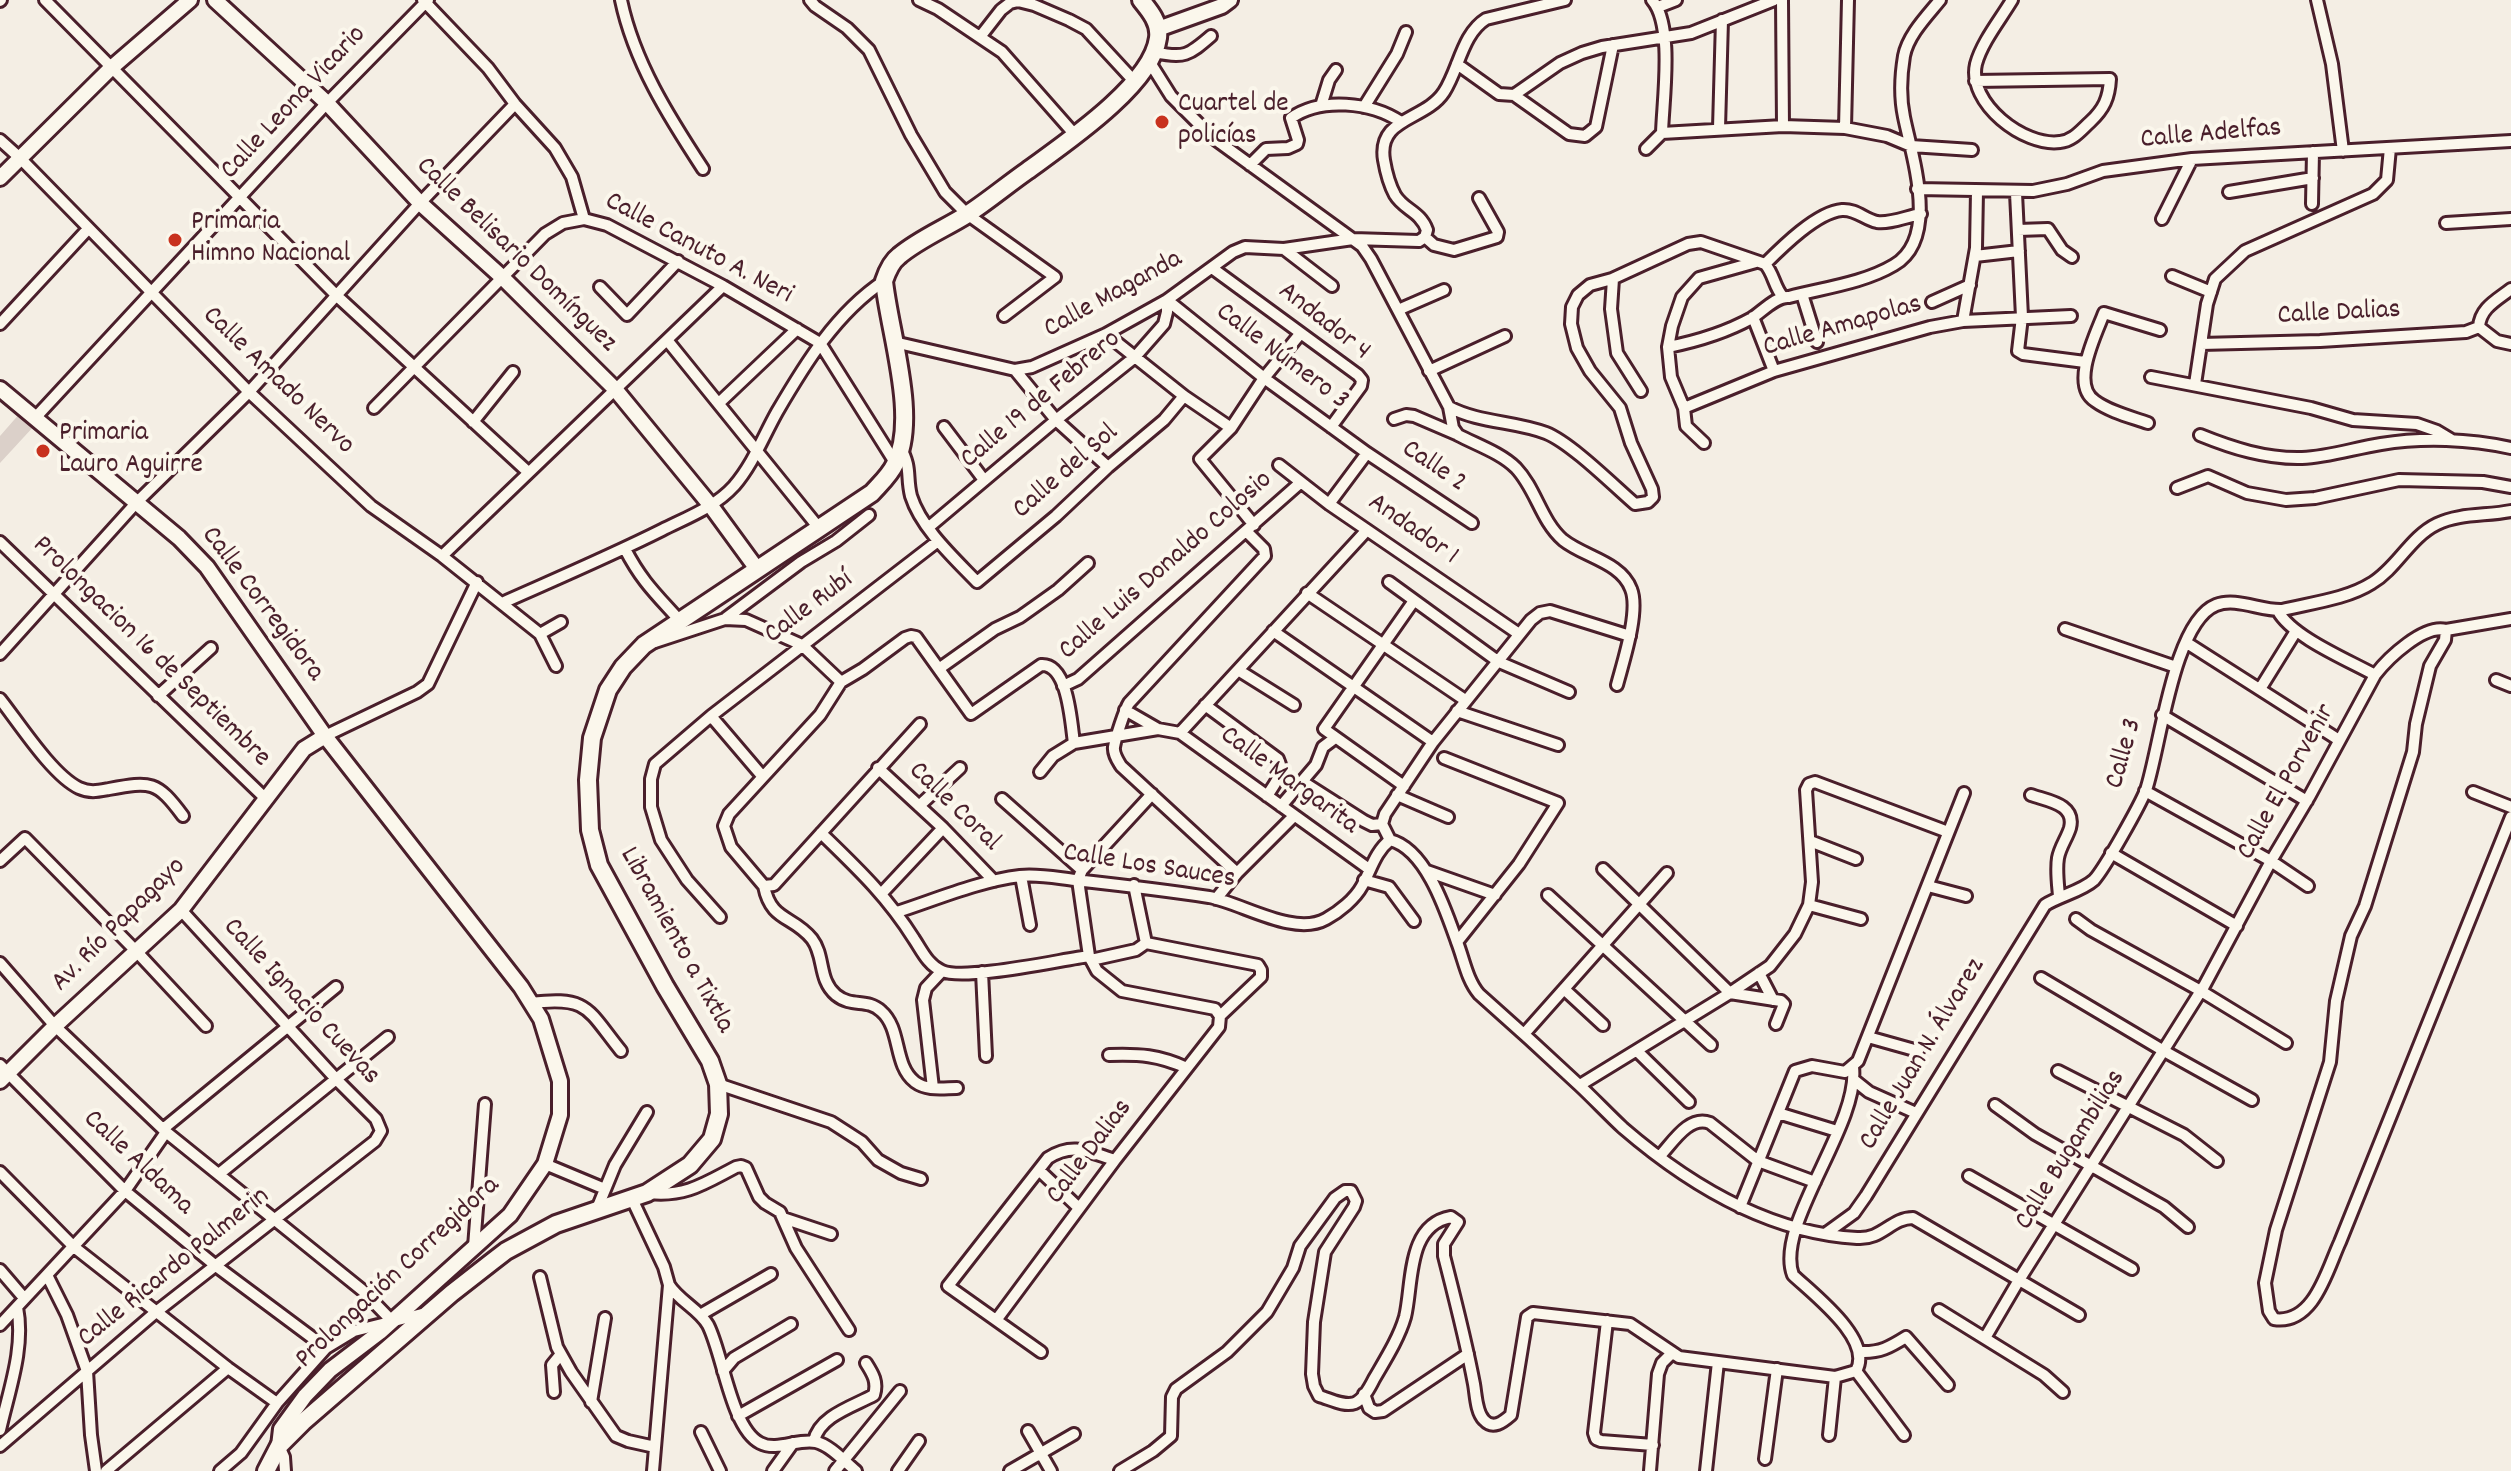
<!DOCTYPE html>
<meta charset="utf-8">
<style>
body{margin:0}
canvas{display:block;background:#f4eee4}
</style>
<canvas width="2511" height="1471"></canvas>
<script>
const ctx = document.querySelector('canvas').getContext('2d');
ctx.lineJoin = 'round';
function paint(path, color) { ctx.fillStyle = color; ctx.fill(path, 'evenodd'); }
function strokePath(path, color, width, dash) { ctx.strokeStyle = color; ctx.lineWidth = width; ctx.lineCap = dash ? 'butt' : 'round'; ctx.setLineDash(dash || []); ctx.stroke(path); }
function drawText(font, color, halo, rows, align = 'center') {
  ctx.font = font + ' Dekko,sans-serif'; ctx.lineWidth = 8; ctx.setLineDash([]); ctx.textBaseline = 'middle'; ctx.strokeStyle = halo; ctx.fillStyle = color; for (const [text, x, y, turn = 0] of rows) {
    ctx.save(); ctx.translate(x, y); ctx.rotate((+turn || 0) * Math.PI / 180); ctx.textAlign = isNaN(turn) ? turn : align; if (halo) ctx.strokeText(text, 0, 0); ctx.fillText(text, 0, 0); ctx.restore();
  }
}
paint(new Path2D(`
 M21 412 35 425 0 463V436Z`), '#dbd0c9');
const street = new Path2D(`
 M45 0 337 296 528 472
 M423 0 488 68 515 104 555 148 572 177 584 219
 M621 0C634 62 669 117 703 169
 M810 0 815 6 847 28 869 50 911 135 945 192 967 214 1055 277 1004 316
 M919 0 938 9 1002 52 1076 136
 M1652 0C1674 25 1663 99 1662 133
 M1782 0 1783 126
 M2317 0 2332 64 2343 151
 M0 1 1 0
 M1658 7 1676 0
 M980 37 1001 10 1010 3 1018 1 1034 5 1069 20 1086 29 1134 81
 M1155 52C1184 59 1189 55 1211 36
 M1149 61 1171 96 1212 137 1362 246 1371 259 1449 407C1479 423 1515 421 1546 433 1571 443 1613 485 1635 504L1648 502 1653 497 1652 489 1631 443 1620 408 1590 371 1577 348 1571 324 1572 307 1578 295 1590 285 1612 279 1688 244 1701 242 1765 264C1774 274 1774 287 1783 297
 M1457 64 1499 94 1514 95
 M1975 81 2110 79C2109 98 2104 109 2090 122 2081 130 2073 141 2060 142 2024 147 1967 103 1976 64 1982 42 2000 20 2012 0
 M1514 95 1560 63 1582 53 1602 47 1691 33 1774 0
 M1514 95 1569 134 1585 136 1596 127 1613 45
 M1321 106 1329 80 1336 70
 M1364 107 1397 54 1406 32
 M1719 128 1722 20
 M1845 128 1848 0
 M1662 133 1783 126 1845 128 1887 136 1911 146 1972 150
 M0 140 20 158 249 392 371 506 442 556 540 634 556 666
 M1646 149 1662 133
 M1250 165 1266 149 1288 148 1297 144 1298 140 1291 118C1321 97 1371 102 1401 122
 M1917 189 2033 191 2067 184 2103 171 2192 159 2511 141
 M2229 192 2313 178
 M2016 193 2022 317 2018 351 2023 354 2085 362
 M2312 204 2313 152
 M2162 219 2192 159
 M2446 223 2511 219
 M2018 230 2048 229 2062 250 2072 257
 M1425 237 1434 245 1454 250 1497 237 1498 232 1479 198
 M1284 249 1332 286
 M1975 256 2019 251
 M1765 264C1782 247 1817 212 1842 210 1856 209 1864 219 1877 222 1890 224 1908 216 1921 214
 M1212 268 1358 375 1362 380 1361 386 1331 427
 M2172 276 2211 292
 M1613 279 1611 309 1617 353 1641 391
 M600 287 627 315 678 261
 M1802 294 1817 342
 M1167 300 1264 378 1367 453 1472 523
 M1932 302 1970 285
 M1398 310 1444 290
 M1753 317 1774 371
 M1963 321 1976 248 1977 191
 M0 324 88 229
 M2479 327C2480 308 2497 300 2511 289
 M2479 327 2497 341 2511 344
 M1106 334 1184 396 1231 428
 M667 340 819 528
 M894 342 1015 370 1032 367 1106 334 1167 300 1233 252 1245 247 1284 249 1353 239 1419 241 1425 237 1427 230C1420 211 1404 210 1395 195 1389 184 1386 172 1384 160 1377 117 1425 121 1444 92 1459 69 1462 34 1486 19L1565 0
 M2201 344 2320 341 2466 332 2479 327
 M1668 347C1698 341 1725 333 1752 318 1763 311 1776 296 1789 297 1823 288 1864 283 1894 265 1940 238 1912 157 1904 117 1900 98 1901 74 1904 56 1908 35 1927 16 1940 0
 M1015 370 1056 420 1108 467
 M1429 371 1505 336
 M2151 377 2311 408 2353 420 2417 424 2437 431 2452 440
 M2195 384 2207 304 2215 279 2245 251 2373 194 2387 180 2390 148
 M719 403 797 329
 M1449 407 1453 428 1458 435C1477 445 1501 453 1516 468 1536 489 1541 521 1563 540 1584 557 1621 562 1631 589 1640 611 1623 662 1617 685
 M374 408 545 234 563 223 584 219 607 225 723 286 820 343 896 464
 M1684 408 1774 371 1930 327 1963 321 2071 316
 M35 418 327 103 428 0
 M1394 419 1406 415 1414 416 1456 434
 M473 422 513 372
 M2148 423C2131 417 2110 412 2095 401 2070 385 2096 334 2104 313L2160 330
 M944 427 984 480
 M2200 435C2232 448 2266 459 2302 458 2329 457 2355 448 2381 444 2423 437 2470 439 2511 448
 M1704 443 1686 426 1684 408 1671 377 1668 347 1672 326 1682 297 1699 278 1756 262
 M900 447C912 468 906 476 911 496 921 528 954 558 977 582L1056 516 1108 467 1164 420 1184 396
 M1279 465 1329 504 1519 634
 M2177 488 2208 476 2247 493 2286 500 2315 498 2399 480 2483 482 2511 487
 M1329 504 1367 453
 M1254 525 1200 459 1231 428 1264 378 1300 334
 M929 527 1056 420 1135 357 1164 324 1167 312V300
 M0 542 266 799
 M625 549C642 582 657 595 681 622
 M442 556 723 286
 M1389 582 1499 662 1569 692
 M1307 593 1465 700
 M502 603C556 579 610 556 662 530 688 517 715 507 734 486 753 464 763 437 777 412 805 364 836 313 884 281
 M2278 611C2292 637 2348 660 2375 675
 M726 618 801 562 836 541 869 515
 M2065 629 2176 667
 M2446 630 2445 640 2430 666 2416 724 2413 752 2365 906 2351 936 2336 1001 2330 1062 2276 1230 2265 1283 2269 1311 2274 1319C2314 1325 2327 1270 2340 1242L2511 817
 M1273 631 1433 742
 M540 634 561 622
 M655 642 725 619 746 620 802 645 841 682
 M2187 643 2339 740
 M0 654 137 502 249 392 420 203 515 104
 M940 668 995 629 1020 617 1058 590 1088 563
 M1238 670 1294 705
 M2496 680 2511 686
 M1063 686 1078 679 1300 483
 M2260 689 2296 631
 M158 696 211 648
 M0 699C19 723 52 775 79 788 90 793 98 791 109 789 151 781 157 781 183 816
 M1205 705 1278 759C1285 773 1275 783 1267 796
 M1125 710 1158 729
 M1457 711 1558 745
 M2162 715 2307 801
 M711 716 763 777
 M1180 733 1367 530
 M325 736 417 692 428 684 477 582
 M1444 758 1558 803 1519 864 1457 942
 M878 768 943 828 994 881
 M1040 772 1053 756 1074 743 1158 729 1180 733 1369 869
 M1303 782 1364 821 1372 825 1382 824
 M1404 786 1324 729 1413 602
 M2145 791 2271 861 2308 886
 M2473 792 2511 807
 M1397 795 1448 817
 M2031 795C2048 801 2076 804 2070 828 2067 838 2060 847 2058 858 2056 870 2058 884 2059 896
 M1002 799 1082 870 1078 880 1089 956 1097 971 1122 991 1215 1009 1220 1016
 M919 806 960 768
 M1281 806 1316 765 1323 747 1335 738
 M821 833C857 868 887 896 914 939 922 951 928 965 942 971 965 981 1059 960 1089 956
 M1390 840C1426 849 1446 911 1457 942 1464 960 1467 980 1479 994 1513 1024 1546 1054 1579 1085 1594 1099 1608 1114 1623 1128 1688 1184 1769 1233 1857 1238 1882 1240 1891 1218 1913 1218L2079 1315
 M1390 840 1382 824 1385 814 1433 742 1531 620 1540 613 1550 611 1630 636
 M1810 841 1856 859
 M2111 853 2237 926
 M0 861 25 838 137 952 206 1026
 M1603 869 1730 993 1781 1001 1784 1004 1776 1024
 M1082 870 1152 794
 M1427 871 1495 895
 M1237 873 1121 766C1118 761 1113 754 1114 747 1115 740 1125 709 1129 703L1265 556 1264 549 1247 532
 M1021 876 1030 925
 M1364 880 1389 887 1414 921
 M1134 885 1146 943
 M764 886 731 847 724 826 729 814 820 715 841 682 863 669 905 638 911 636 916 637 971 714 1041 665C1068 663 1071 722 1074 743
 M764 886C771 922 793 915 812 939 825 956 818 980 836 995 852 1008 867 998 881 1011 902 1029 893 1065 915 1082 927 1091 943 1088 957 1088
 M764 886 774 885 920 724
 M1928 886 1966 896
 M882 893 943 828
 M1548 895 1711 1045
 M1216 899 1237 873 1294 816
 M1809 905 1861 919
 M897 912C937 899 979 881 1020 876 1039 874 1057 878 1075 880 1120 885 1164 890 1209 897 1242 903 1294 937 1326 919 1339 912 1355 899 1362 886 1371 870 1375 852 1390 840
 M720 917 687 880 661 840 651 807V779L655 764 711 716 938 541
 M2076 919 2091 930 2201 991 2286 1043
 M1146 943 1258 965 1261 970V977L1220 1016
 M1091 960 1136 950 1146 943
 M0 963 55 1026 166 1132 362 1290 392 1321
 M982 972 986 1056
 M1759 973 1773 1000
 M2041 978 2164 1051 2252 1100
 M1564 989 1603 1025
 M531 1003C589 996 587 1009 621 1051
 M1524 1034 1667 873
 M1868 1037 1918 1051
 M1637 1051 1689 1102
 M1109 1055C1140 1054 1158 1055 1187 1068
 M0 1065 125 1191 216 1266 326 1348
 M2058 1071 2184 1135 2217 1161
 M1854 1080 1869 1092 1916 1113
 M718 1084 831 1122 862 1142 878 1160 901 1173 921 1179
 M1580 1085 1730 993 1770 966 1795 934 1809 905 1812 882 1806 790 1809 784 1815 782 1948 832
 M933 1088 923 1000 926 988 942 971
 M1995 1105 2035 1134 2164 1207 2188 1227
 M1778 1113 1837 1131
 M163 1129 336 987
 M1660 1156C1673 1142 1689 1115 1710 1123L1758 1161 1815 1182
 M545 1164 605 1189
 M1039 1170 1079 1208
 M0 1172 74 1247 228 1368 277 1403
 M219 1174 388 1037
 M1969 1176 2132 1269
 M649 1193C686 1197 705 1183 736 1167L741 1166 746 1168 759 1197 765 1203 780 1212 796 1248 849 1330
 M632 1199 664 1267 669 1285 653 1471
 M1740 1207 1795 1071 1812 1066 1845 1072 1858 1061 1964 793
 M597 1209 615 1165 647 1112
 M783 1218 831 1234
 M1825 1234 1854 1213 1866 1196 2045 905C2059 896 2082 891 2094 880 2105 868 2140 805 2146 790 2160 749 2173 622 2216 605 2236 597 2261 611 2282 610 2311 603 2347 599 2372 583 2397 568 2410 537 2437 524 2459 513 2487 516 2511 511
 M474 1247 485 1104
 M0 1270 24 1298
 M47 1275 67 1315 87 1371 91 1435 96 1471
 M540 1277 557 1347 571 1372 616 1436 628 1441 655 1447
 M669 1285C679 1301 699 1309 708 1325 723 1354 731 1428 760 1443 777 1452 798 1438 816 1442 830 1445 845 1462 856 1471
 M1939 1310 2044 1375 2063 1392
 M700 1315 771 1274
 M997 1319 1115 1160 1219 1027 1220 1016
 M1607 1321 1594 1433 1596 1439 1601 1441 1653 1445
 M0 1325 125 1191 166 1132
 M1985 1338 2019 1280 2204 986 2271 861 2309 797 2375 675C2388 658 2424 624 2446 630L2511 619
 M1041 1352 948 1286 1048 1158C1073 1142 1089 1152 1115 1160
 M1860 1352C1880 1353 1890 1347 1906 1337L1948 1385
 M723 1371 734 1358 791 1324
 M1856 1371 1904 1435
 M554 1392 552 1365 561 1354
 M1364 1394 1369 1408 1375 1412 1383 1411 1468 1354
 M591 1402 605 1318
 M738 1416 837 1360
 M0 1430C9 1390 25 1348 17 1307
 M1028 1431 1051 1471
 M701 1432 720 1471
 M1829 1435 1835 1377
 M814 1441C819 1416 854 1406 874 1395 878 1382 873 1374 866 1363
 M0 1446 156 1312 375 1141 381 1131 376 1119 337 1080 181 910
 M279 1446 284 1457 285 1471
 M1765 1459 1777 1369
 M106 1471 228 1368
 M220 1471 241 1453 277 1403 326 1348 354 1331 426 1313
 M773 1471 793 1443
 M835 1471 900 1391
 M898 1471 919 1441
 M1010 1471 1074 1434
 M1120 1471 1153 1451 1171 1436 1172 1397 1176 1389 1227 1352 1267 1312 1293 1268 1300 1246 1335 1198 1345 1191H1351L1356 1201 1354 1207 1325 1252 1314 1322 1312 1374 1314 1386 1319 1396C1330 1399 1344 1407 1355 1403 1364 1399 1370 1387 1374 1379 1385 1360 1399 1338 1405 1317 1413 1285 1406 1225 1451 1217L1458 1222 1444 1244V1256C1455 1299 1466 1341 1474 1384 1476 1395 1476 1412 1484 1420 1493 1430 1503 1422 1511 1415L1527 1317 1533 1313 1630 1324 1679 1357 1835 1377 1856 1371C1874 1340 1813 1294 1793 1275 1774 1225 1860 1125 1853 1067
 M1650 1471 1658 1374 1662 1363 1672 1353
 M1706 1471 1718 1362`);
const secondary = new Path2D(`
 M215 0 327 103 420 203 503 278 615 389 711 506 757 569
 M1158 29 1222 6 1230 0
 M0 178 110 69 190 0
 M0 389 179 538 207 567 325 736 521 987 541 1019 560 1081V1115L545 1164 510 1215 380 1332 330 1370 305 1396 281 1429 279 1446
 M0 1081 55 1026 181 910 304 749 325 736`);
const primary = new Path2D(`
 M266 1471 279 1446 303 1422 452 1293 493 1261 506 1251 556 1224 647 1193 690 1165 712 1139 719 1114 718 1084 710 1061 665 986 599 865 590 830 588 780 592 738 608 690 623 667 644 645 872 493C880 484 890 475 895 464 919 419 889 331 884 281 887 272 891 262 899 256 919 239 946 228 968 214 988 201 1007 185 1027 171 1064 144 1152 85 1158 38 1160 23 1150 11 1141 0`);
strokePath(street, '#4a1f2b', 16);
strokePath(secondary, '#4a1f2b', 20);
strokePath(primary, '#4a1f2b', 22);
strokePath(street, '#fbf7ec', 10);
strokePath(secondary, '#fbf7ec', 14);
strokePath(primary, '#fbf7ec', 16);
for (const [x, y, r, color] of [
 [1162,122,8,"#c8321e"],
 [175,240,8,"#c8321e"],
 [43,451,8,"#c8321e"]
]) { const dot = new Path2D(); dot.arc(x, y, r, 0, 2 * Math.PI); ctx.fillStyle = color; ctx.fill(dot); strokePath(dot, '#fbf7ec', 3); }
drawText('28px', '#4a1f2b', '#fbf7ec', [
 ["Calle Leona Vicario",295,104,-47],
 ["Calle Adelfas",2211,136,-5],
 ["Calle Canuto A. Neri",698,250,28],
 ["Calle Belisario Domínguez",515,256,44],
 ["Calle Maganda",1114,296,-29],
 ["Calle Dalias",2339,315,-3],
 ["Andador 4",1323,323,38],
 ["Calle Amapolas",1843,328,-16],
 ["Calle Número 3",1281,358,37],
 ["Calle Amado Nervo",277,382,44],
 ["Calle 19 de Febrero",1042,401,-40],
 ["Calle 2",1433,468,34],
 ["Calle del Sol",1067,473,-41],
 ["Andador 1",1412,531,35],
 ["Calle Luis Donaldo Colosio",1167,567,-41],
 ["Calle Corregidora",261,605,53],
 ["Calle Rubí",810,609,-37],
 ["Prolongacion 16 de Septiembre",150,653,44],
 ["Calle 3",2126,754,-74],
 ["Calle Margarita",1288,782,36],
 ["Calle El Porvenir",2288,783,-61],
 ["Calle Coral",953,808,44],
 ["Calle Los Sauces",1149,868,9],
 ["Av. Río Papagayo",120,926,-45],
 ["Libramiento a Tixtla",675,941,61],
 ["Calle Ignacio Cuevas",300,1003,47],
 ["Calle Juan N. Álvarez",1924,1055,-59],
 ["Calle Bugambilias",2072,1151,-58],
 ["Calle Dalias",1091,1153,-53],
 ["Calle Aldama",137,1164,43],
 ["Calle Ricardo Palmerin",175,1269,-39],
 ["Prolongación Corregidora",399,1274,-43]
]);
drawText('28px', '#4a1f2b', '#fbf7ec', [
 ["Cuartel de",1178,106],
 ["policías",1178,138],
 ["Primaria",191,224],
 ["Himno Nacional",191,256],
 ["Primaria",59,435],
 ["Lauro Aguirre",59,467]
], 'left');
</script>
